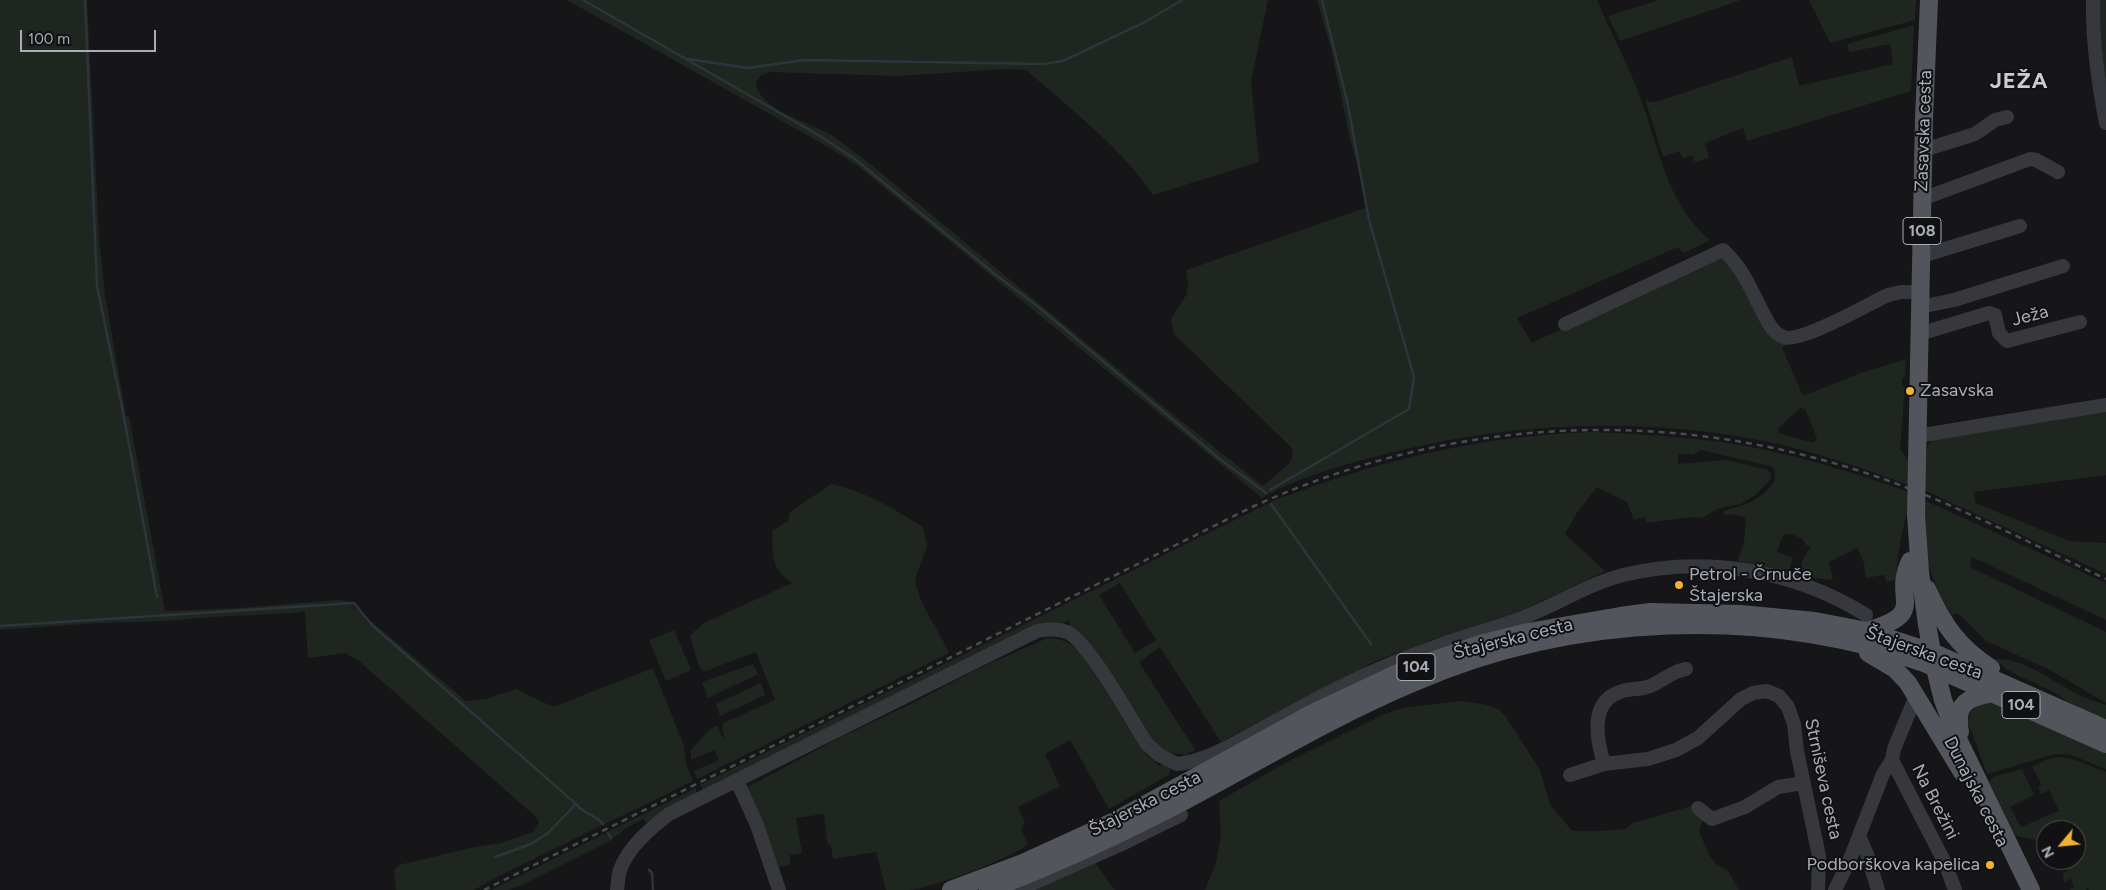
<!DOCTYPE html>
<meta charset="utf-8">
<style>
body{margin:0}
#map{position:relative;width:2106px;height:890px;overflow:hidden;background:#161618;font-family:Figtree,sans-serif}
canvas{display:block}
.north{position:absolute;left:2036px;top:820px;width:50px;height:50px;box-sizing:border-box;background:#111113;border:1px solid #4d4f55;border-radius:50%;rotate:242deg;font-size:14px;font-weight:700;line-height:20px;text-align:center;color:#a8adb8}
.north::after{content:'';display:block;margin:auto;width:18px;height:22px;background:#f2b134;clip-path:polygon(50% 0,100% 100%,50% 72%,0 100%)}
.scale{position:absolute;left:20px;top:30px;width:136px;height:22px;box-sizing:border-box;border:2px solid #a8adb8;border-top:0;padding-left:6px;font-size:15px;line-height:18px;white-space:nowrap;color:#a8adb8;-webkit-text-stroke:4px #111113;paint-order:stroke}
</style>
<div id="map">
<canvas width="2106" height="890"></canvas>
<div class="north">N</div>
<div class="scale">100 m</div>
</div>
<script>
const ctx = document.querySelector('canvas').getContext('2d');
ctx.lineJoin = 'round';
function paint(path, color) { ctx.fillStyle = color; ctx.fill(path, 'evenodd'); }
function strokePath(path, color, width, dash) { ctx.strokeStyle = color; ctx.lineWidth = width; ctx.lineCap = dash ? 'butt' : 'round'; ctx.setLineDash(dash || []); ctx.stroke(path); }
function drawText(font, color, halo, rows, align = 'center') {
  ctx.font = font + ' Figtree,sans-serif'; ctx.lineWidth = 4; ctx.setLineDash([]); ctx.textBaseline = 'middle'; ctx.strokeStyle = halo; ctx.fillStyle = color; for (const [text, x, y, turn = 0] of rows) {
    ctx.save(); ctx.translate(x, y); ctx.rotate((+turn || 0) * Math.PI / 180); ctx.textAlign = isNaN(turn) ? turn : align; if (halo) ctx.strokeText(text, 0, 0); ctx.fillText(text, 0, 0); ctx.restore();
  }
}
paint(new Path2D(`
 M0 0H87L99 237 105 295 126 416H129L165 611 239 608 339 600 347 601 466 701 486 699 516 689 553 707 653 668 684 746 686 764 693 781 507 872 474 890H396L394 870 399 865 475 847 501 843 533 832 539 822 535 816 359 661 345 653 308 658 305 611 293 613 210 617 166 621 98 623 0 630Z
 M567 0H1268L1251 81 1259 162 1153 195C1120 146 1070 109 1026 70L1006 69 899 76 769 72 760 76 756 82C757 109 811 123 831 135 842 142 852 151 863 158L1170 412 1263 486 1289 464 1293 456 1292 448 1174 334 1171 318 1187 294 1188 282 1186 270 1368 207 1350 138 1331 49 1317 0H1597C1610 31 1627 62 1639 94 1659 145 1665 203 1710 240L1684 253 1678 247 1517 318 1532 343 1711 258 1728 257 1765 321 1793 340 1782 348 1803 396 1861 373 1906 359 1905 377 1902 378V386L1905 387 1900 449 1908 460 1909 485C1861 468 1814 451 1764 441 1641 417 1515 422 1394 452 1350 463 1302 475 1262 498L859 167 830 148ZM1800 408 1805 409 1817 438 1814 443 1778 433 1779 428Z
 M1659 0H1741L1620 41 1608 16Z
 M1809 0H1916L1915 20 1830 43Z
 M2094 0H2106V117Z
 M1914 25 1911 91 1747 141 1743 128 1705 143 1709 158 1695 162 1692 155 1683 159 1679 151 1663 157 1645 99 1650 102 1659 101 1792 57 1799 86 1893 64 1890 44 1849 52 1847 44Z
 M2106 410V475L1974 492 1975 503 2069 541 2106 543V574L1924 490 1926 450 1931 440 1942 436 2055 421V418Z
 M1592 432C1635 434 1678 436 1721 442 1785 451 1848 471 1909 492 1908 522 1895 549 1897 579L1887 582 1884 575 1866 578 1864 563 1857 548 1829 562 1833 580 1803 577C1799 564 1803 557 1811 548L1805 544 1803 539C1784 530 1783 532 1777 552L1793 558 1788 573 1785 574 1739 562 1738 560 1744 542 1746 517 1729 514 1724 515V511C1747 504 1761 501 1775 480L1774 469 1770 466 1701 450 1693 455 1678 454V464L1726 460 1768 470 1771 474 1770 480 1754 496 1740 504 1717 509 1702 518 1690 517 1647 523 1644 517 1634 520 1627 502 1597 487 1576 514 1565 534 1605 571 1519 612 1440 637 1378 660 1221 742 1160 647 1139 662 1195 750 1185 755 1160 751 1070 627V621H1066L1063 625 732 777 729 776 703 790 700 785 1275 500C1381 460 1478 436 1592 432ZM1120 583 1156 640 1135 653 1099 595Z
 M831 484C867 492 892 508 923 527L927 546 915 579C919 606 938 628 949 653L697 779 694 771 719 760 714 750 691 760V750L709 730 717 725 723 739H725L722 729 723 723 775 700 756 652 703 672 698 664 690 635 704 623 792 583C771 571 773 554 772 531L788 521 790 512Z
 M1924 500 2106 583V620L1972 557 1970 567 2106 632V703L2048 669 1986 641 1961 616 1956 613 1952 615C1939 596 1928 570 1925 547 1923 531 1925 515 1924 500Z
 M674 630 691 670 666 681 649 640Z
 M1047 638C1063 638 1072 644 1083 655L1146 754 1160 766 1163 763 1171 769 1169 775 1109 809 1070 740 1045 754 1060 786 1018 807 1025 823 1021 830 1028 844C1008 860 935 887 909 890 902 890 894 890 886 890L876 852 833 859 831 846 827 842 824 814 796 818 802 853 790 855V865L776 868 744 789 841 737 911 704 978 669Z
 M1995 659C2026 659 2047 678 2073 692 2083 698 2095 701 2106 705V723C2083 713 2064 697 2041 686 2025 678 2007 673 1995 659Z
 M753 664 758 674 708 698 702 682Z
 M761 683 765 695 720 716 716 704Z
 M1985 699 2106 751V769L2071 755 2056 754 1987 774 1968 722 1971 708Z
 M1462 701 1488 705 1498 709 1506 717 1540 770 1550 804 1572 831H1597L1625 829 1633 823 1691 806 1698 810 1703 820 1699 832 1710 856 1715 863 1728 871 1739 890H1205L1216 863 1221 834 1219 801 1285 763 1382 715 1402 708Z
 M2060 757 2073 759 2106 772V890H2089L2087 887 2086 890H2069L2074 888 2071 878 2064 882 2063 874 2068 870 2063 860H2076V830H2046V842L2013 835 1989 781 1996 776 2022 769 2034 795 2010 807 2021 827 2059 811 2049 790 2041 794 2038 788 2041 784 2032 767 2048 759Z
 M696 788V793L648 826 643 819 622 830 623 831 608 842 520 886 507 890H491Z
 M1095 863 1115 890H1033Z`), '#1e261f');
strokePath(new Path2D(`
 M85 0 97 286 123 412 157 597
 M583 0 820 136 855 159 996 275 1036 305 1221 460 1266 493
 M688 59 748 68 804 60 1043 64 1063 61 1145 22 1182 0
 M1270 490 1409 409 1414 377 1369 220 1348 105 1322 0
 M1271 504 1371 644
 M0 626 354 603 372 625 576 804C584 815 596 814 603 824
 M608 833 611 838
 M495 857 531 844 548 833 576 804
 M649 870 652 873 653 890`), '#2c353c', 2.5);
strokePath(new Path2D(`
 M2093 0C2092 42 2098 82 2106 123
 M1924 150 1975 134 1995 120 2007 117
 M1922 199 2030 159 2036 160 2058 172
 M1922 256 2020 226
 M1920 307 1954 300 2063 266
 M1565 324 1723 250C1741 266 1750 287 1760 307 1766 318 1771 332 1783 337 1800 344 1868 304 1888 295L1901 292H1920
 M1919 334 1989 313 1995 315 1999 333 2007 341 2080 322
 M1917 436 2106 405
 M1892 760 1945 863 1955 890
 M1604 764C1597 741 1589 702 1620 692 1629 688 1638 690 1647 687 1661 683 1671 671 1686 669
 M1570 775 1604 764 1648 759 1676 750 1698 738 1741 699 1753 693 1767 691 1779 696 1788 707 1794 724 1797 751 1819 856 1818 890
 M737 781 757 825 779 890
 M1698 808 1712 819 1745 807 1778 787 1803 783
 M1859 836 1867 854 1878 890
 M617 890C618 884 618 876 620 870 628 847 651 828 669 814L1037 631C1047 629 1057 628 1067 632 1089 642 1131 720 1147 744L1159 755 1177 764C1204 761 1226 748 1250 735 1278 720 1307 703 1336 689 1369 672 1405 657 1440 645 1467 635 1495 628 1522 618 1556 605 1588 584 1623 575 1705 555 1794 570 1866 615
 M1018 890 1126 842 1181 815
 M1835 890 1850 859 1883 774 1892 760 1894 749 1913 703`), '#37383d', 14);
strokePath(new Path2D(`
 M1917 462 1924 119 1929 0
 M1916 515 1920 572 1927 625 1935 668 1943 700 1956 735 2031 890
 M1927 589C1943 624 1958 647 1991 668
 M1867 631C1930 612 1891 601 1910 561
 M1868 653 1895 669 1908 683 1962 772
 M1960 732C1955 702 1967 698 1993 693
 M951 890 1023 863 1117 820 1311 714 1398 673 1480 644 1528 632 1620 616 1650 612 1740 614 1815 621 1867 631 1932 652 2106 729
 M988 890C1057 864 1123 833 1188 799 1263 759 1336 715 1415 682 1573 614 1761 606 1924 663L2106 744`), '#53555c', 18);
strokePath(new Path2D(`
 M484 890 1252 507C1441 421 1647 406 1847 467 1937 494 2021 539 2106 579`), '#4a4c52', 2.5, [6, 5]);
strokePath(new Path2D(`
 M1916 515 1917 462`), '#53555c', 18);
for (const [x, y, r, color] of [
 [1910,391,5,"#f2b134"],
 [1679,585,5,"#f2b134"],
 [1990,865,5,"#f2b134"]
]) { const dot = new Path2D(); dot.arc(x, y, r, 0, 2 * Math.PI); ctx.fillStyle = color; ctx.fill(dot); strokePath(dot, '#111113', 2); }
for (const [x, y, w] of [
 [1922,231,38],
 [1416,667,38],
 [2021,705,38]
]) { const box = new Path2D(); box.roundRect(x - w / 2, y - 13.5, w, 27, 4); ctx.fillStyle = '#111113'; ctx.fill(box); strokePath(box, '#a8adb8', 1); }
drawText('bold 16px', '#a8adb8', null, [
 ["108",1922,231],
 ["104",1416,667],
 ["104",2021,705]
]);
drawText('18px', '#a8adb8', '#111113', [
 ["Zasavska cesta",1924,131,-88],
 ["Ježa",2030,316,-15],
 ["Štajerska cesta",1513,639,-14],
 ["Štajerska cesta",1924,653,20],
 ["Strniševa cesta",1823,779,78],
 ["Dunajska cesta",1976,792,63],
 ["Na Brežini",1935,802,63],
 ["Štajerska cesta",1145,804,-27]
]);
drawText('18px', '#a8adb8', '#111113', [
 ["Zasavska",1920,391],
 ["Petrol - Črnuče",1689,575],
 ["Štajerska",1689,596],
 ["Podborškova kapelica",1980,865,"right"]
], 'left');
ctx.letterSpacing = '1px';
drawText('bold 22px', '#c9ccd4', '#111113', [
 ["JEŽA",2019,82]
]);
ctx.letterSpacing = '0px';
</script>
